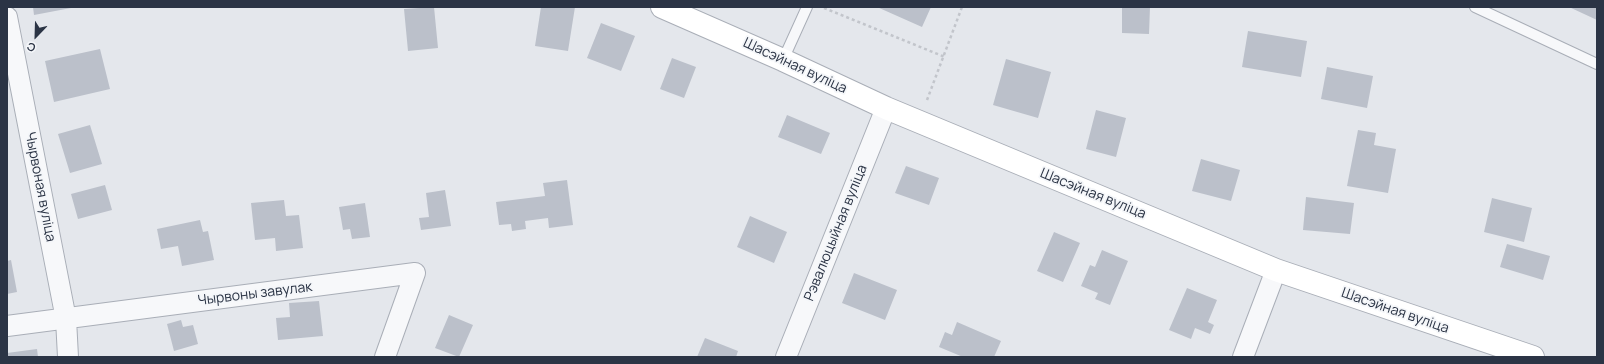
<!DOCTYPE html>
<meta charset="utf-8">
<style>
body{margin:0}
#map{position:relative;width:1604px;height:364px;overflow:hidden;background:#e4e7ec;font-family:Manrope,sans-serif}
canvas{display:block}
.frame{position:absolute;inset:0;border:8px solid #2b3445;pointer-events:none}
.north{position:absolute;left:16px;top:16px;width:40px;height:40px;-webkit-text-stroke:3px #f4f6f9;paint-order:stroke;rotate:203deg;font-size:11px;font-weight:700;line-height:16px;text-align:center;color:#2b3445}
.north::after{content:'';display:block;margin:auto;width:14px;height:18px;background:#2b3445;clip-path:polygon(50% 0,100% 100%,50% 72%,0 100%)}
</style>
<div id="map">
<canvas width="1604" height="364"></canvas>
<div class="frame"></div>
<div class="north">С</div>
</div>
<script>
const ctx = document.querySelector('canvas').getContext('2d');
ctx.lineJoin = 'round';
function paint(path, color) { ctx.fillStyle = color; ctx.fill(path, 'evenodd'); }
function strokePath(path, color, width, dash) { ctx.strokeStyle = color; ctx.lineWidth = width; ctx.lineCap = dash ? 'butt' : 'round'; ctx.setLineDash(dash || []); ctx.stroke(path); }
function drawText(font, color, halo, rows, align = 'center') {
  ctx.font = font + ' Manrope,sans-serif'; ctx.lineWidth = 3.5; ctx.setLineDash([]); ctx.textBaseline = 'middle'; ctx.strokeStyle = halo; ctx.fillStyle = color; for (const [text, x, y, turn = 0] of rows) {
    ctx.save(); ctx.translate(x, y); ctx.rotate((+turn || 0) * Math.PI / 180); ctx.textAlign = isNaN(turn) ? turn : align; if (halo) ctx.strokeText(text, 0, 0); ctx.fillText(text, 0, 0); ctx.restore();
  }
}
paint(new Path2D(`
 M33 7H70L71 8 34 15Z
 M434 7 438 48 408 51 404 9Z
 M541 7H575L568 51 535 46Z
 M877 7H931L922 27Z
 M1122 7H1150L1149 34 1122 33Z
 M1569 7H1597V20Z
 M601 23 635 36 621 71 587 58Z
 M1248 31 1307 41 1301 77 1242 67Z
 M100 49 110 89 54 102 45 61Z
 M672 58 696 67 684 98 660 89Z
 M1006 59 1051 72 1038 118 993 105Z
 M1327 67 1373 76 1367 108 1321 99Z
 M1096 110 1126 118 1116 157 1086 149Z
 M787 115 830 133 821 154 778 137Z
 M90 125 102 164 70 173 58 134Z
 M1358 130 1376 133 1374 145 1396 149 1388 193 1347 186Z
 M1201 159 1240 170 1231 201 1192 191Z
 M906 166 939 178 929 205 895 193Z
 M567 180 573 225 549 228 548 218 525 221 526 229 512 231 511 224 499 225 496 202 545 196 543 183Z
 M105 185 112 210 78 219 71 194Z
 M445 190 451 226 421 230 419 218 429 217 426 193Z
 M1306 197 1354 203 1350 234 1303 230Z
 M1492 198 1532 208 1524 242 1484 232Z
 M284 200 286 216 299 215 303 248 276 251 275 238 255 240 251 203Z
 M365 203 370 237 352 239 350 229 343 230 339 207Z
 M750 216 787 232 774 263 737 247Z
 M200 220 203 232 208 231 214 260 182 266 178 246 161 249 157 229Z
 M1054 232 1080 243 1063 282 1037 271Z
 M1507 244 1550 256 1543 280 1500 267Z
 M1102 250 1128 261 1110 305 1095 299 1098 293 1081 286 1090 265 1095 267Z
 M11 260 17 292 7 294V261Z
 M854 273 897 290 885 320 842 303Z
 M1187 288 1217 300 1208 322 1214 325 1210 334 1195 328 1191 339 1169 330Z
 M319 301 323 336 278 340 276 318 290 317 289 303Z
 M449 315 473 325 459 357 435 348Z
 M181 320 183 327 193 325 198 344 174 351 167 324Z
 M957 322 1001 341 994 357H963L939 347 945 332 952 335Z
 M705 338 738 351 736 357H697Z
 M37 349 38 357H7V353Z`), '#bbc0ca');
const service = new Path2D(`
 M1475 7 1597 64
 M783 60 807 7`);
const minor = new Path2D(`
 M7 17 66 319 68 357
 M7 326 415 273 385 357
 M786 357 886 108
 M1243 357 1276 270`);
const secondary = new Path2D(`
 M662 7 783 60 886 108 1276 270 1533 357`);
strokePath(service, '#a9aeb7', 12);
strokePath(minor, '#a9aeb7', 22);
strokePath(secondary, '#a9aeb7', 24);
strokePath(new Path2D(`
 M824 8 945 57
 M927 100 962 7`), '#c2c5cb', 2.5, [3, 3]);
strokePath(service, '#f7f8fa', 10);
strokePath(minor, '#f7f8fa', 20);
strokePath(secondary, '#fff', 22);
drawText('14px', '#2b3445', '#f4f6f9', [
 ["Шасэйная вуліца",795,66,25],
 ["Чырвоная вуліца",40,187,79],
 ["Шасэйная вуліца",1093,194,22],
 ["Рэвалюцыйная вуліца",836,233,-68],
 ["Чырвоны завулак",255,294,-7],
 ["Шасэйная вуліца",1395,311,19]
]);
</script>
